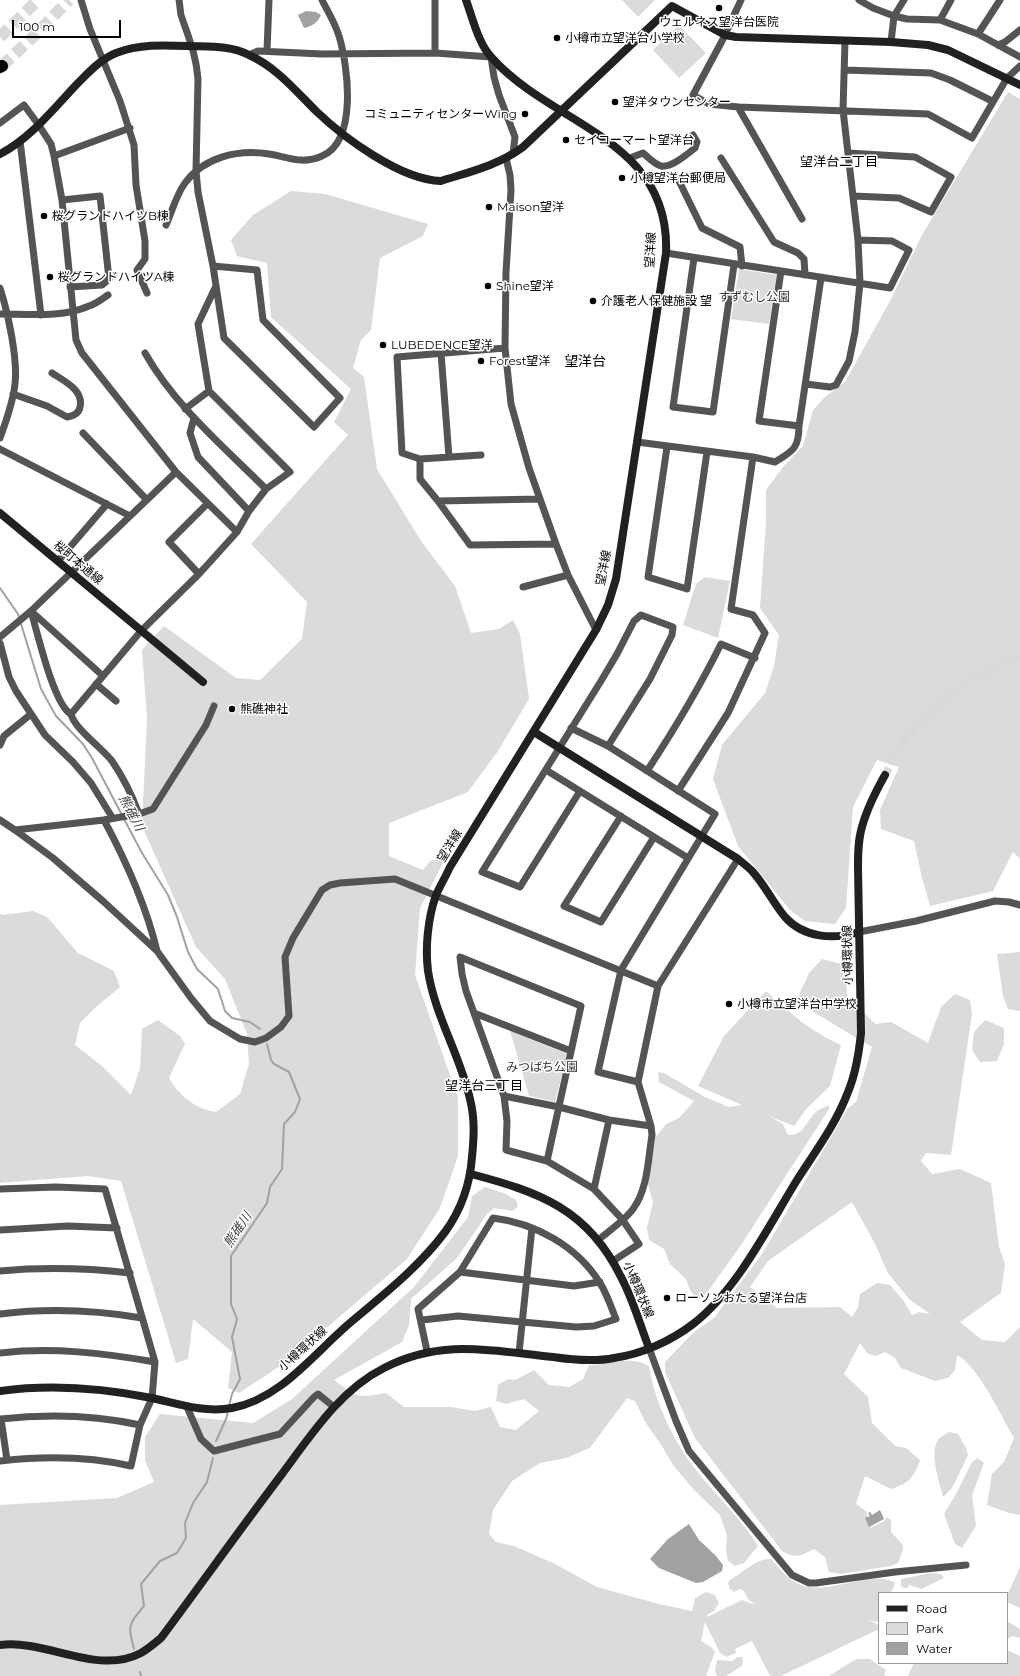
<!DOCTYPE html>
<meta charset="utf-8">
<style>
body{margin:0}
#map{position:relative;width:1020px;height:1676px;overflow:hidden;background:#fff;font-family:Montserrat,sans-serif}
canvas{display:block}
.legend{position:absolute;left:878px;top:1592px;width:130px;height:72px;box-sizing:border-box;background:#fff;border:1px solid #999;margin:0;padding:5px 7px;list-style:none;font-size:12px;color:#000}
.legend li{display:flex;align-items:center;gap:8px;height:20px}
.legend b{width:20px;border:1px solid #999}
.scale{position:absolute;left:12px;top:20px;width:109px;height:18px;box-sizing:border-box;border:2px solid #000;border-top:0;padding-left:5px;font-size:12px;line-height:14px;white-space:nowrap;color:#000;-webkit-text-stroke:3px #fff;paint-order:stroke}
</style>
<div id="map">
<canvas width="1020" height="1676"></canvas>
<ul class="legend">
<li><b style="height:5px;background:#212121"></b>Road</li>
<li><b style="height:11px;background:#dbdbdb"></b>Park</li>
<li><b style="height:11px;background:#a2a2a2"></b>Water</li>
</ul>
<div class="scale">100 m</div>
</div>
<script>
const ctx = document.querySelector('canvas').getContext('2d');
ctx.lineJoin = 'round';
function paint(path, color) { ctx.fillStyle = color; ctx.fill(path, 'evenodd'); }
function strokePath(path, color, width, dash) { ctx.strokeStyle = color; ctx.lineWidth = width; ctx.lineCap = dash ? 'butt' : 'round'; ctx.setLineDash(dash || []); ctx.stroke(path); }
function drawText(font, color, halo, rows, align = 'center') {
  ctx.font = font + ' Montserrat,"Noto Sans JP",sans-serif'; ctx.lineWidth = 3; ctx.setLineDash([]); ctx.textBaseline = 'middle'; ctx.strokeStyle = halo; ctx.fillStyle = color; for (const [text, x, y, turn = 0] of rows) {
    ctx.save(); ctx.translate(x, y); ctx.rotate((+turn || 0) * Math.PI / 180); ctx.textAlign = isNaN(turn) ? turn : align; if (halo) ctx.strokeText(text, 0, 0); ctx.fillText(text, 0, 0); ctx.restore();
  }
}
paint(new Path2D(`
 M622 0H655L638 17Z
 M679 25 706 53 679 78 653 50Z
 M1008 92 1020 99V859L1013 852 993 891 930 906 922 878 914 841 881 829 880 810 899 767 877 760 853 807 846 908 835 924 805 921 790 910 738 846 713 779 722 745 765 693 774 666 779 635 760 608 766 521V490L783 467 803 446 813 410 825 397 845 382 890 301 922 235Z
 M291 191 325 194 428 224 423 236 380 258 371 330 361 340 353 368 364 377 377 469 421 541 455 586 471 633 499 629 513 620 520 634 529 699 498 751 468 792 389 823V856L423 870 430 861 446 857 420 908 415 975 458 1098V1156L440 1208 407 1259 289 1360 239 1393 228 1388 232 1352 193 1319 188 1359 176 1363 121 1181 88 1176 0 1183V913L2 915 33 911 47 917 78 953 114 971 120 987 97 1006 80 1023 75 1045 102 1066 131 1095 140 1068 142 1029 158 1020 180 1036 185 1044 169 1078C179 1096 196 1109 216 1112L240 1094 249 1064 247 1034 225 979 196 947 142 826 147 718 142 650 164 626 236 678 260 680 302 639 307 602 251 544 348 435 334 422 351 389 271 317 267 263 237 256 231 240 253 215Z
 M739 269 777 275 769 324 731 319Z
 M705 577 730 581 718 638 683 625 696 584Z
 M1020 952V1011L1008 1009 1003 996 997 954Z
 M822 959 846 965 847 995 875 1024 891 1022 928 1043 941 1007 955 994 970 1000 972 1014 951 1155 926 1153 921 1161 932 1174 960 1169 991 1183 999 1247 1005 1264 1001 1293 960 1322 982 1340 1005 1342 1020 1327V1515L1009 1513 987 1505 992 1474 1004 1462 1014 1438C1001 1416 979 1367 957 1355L955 1370 948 1378 935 1381 901 1368 895 1358 885 1352 876 1356 868 1354 860 1343 844 1374 868 1397 872 1423 895 1446 906 1448 920 1460C914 1478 909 1483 891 1489L865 1476 856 1504 866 1511 871 1528 884 1521 887 1517 891 1520V1532L903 1545V1550L898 1563 891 1566 841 1574 829 1572 825 1557 814 1549C800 1556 796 1559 782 1551L695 1438 665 1372V1362L694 1332 714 1318 762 1254 848 1108 856 1102 872 1047 810 1010 799 995 809 973ZM852 1202 875 1244 888 1273 909 1299 930 1314 919 1312 912 1315 903 1300 890 1285 877 1283 860 1294 858 1307 852 1317 840 1307 777 1308 750 1287 768 1261Z
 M766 991C790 1013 811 1032 841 1045L830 1086 807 1108 794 1126 769 1116 783 1124 788 1135C805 1136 806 1120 817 1111 820 1109 825 1107 829 1105V1109L741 1245 706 1294 698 1301 690 1290 686 1279 670 1264 664 1249 649 1240 647 1228 653 1202 648 1184 655 1138 666 1124 679 1118 694 1101 659 1082 658 1072 664 1073 705 1097 729 1107 742 1105 698 1086 724 1036Z
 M985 1020 1004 1028V1044L997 1061 980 1062 972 1050 974 1032Z
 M510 1031 567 1054 555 1102 529 1096Z
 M485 1187 506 1194 516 1200 518 1206 513 1211 494 1208 487 1214 457 1258 411 1299 409 1325 402 1342 334 1380C359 1398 355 1398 386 1393L404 1407H451L475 1411 491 1407 500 1427 516 1430 539 1411 524 1399 506 1404 496 1401 498 1385 508 1379 515 1380 534 1370 549 1385 569 1387 583 1379 589 1365C609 1365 630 1355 649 1366 655 1403 673 1440 696 1470 716 1496 741 1518 758 1546L744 1563 735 1566 728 1561 726 1550 727 1536 720 1515 694 1490 673 1465 662 1446 646 1423 635 1401 627 1398 590 1448 566 1458 540 1463 512 1481 493 1510 489 1534 496 1542 514 1546 553 1563 597 1587 659 1604 692 1611 695 1598 706 1592 715 1595 719 1603 714 1611 707 1615V1617L742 1600 756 1605 748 1599 744 1591 740 1589 734 1592 730 1589 728 1583 730 1580C742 1573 757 1558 771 1559 780 1569 788 1580 801 1585 826 1596 875 1569 895 1583L891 1593H879V1620L877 1622 868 1620 877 1624 879 1629 781 1676H771L769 1674 752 1641 735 1649 736 1653 727 1657 720 1653 705 1622 701 1641 711 1647 715 1652 706 1676H0V1505L117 1498 154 1482 145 1460V1437L160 1414 253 1423 292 1399 414 1287 468 1217 472 1196Z
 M949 1432 958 1434 966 1448 968 1455 952 1488 943 1497C940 1484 928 1450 939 1439 941 1436 946 1434 949 1432Z
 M978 1458 984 1463 972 1495 976 1526 962 1548 955 1544 944 1514 956 1494 972 1462Z
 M1020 1567V1608L1007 1602V1596Z
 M931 1573 941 1574 944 1578 921 1589 909 1585 908 1588H904L901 1586V1579Z
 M1007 1621 1020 1629V1638L1013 1636 1007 1639Z
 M1007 1650 1020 1656V1676H908L914 1663H1007Z
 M737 1657H742L743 1661 742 1666 726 1676H717L715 1671 717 1660 732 1661Z
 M856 1659H870L886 1670 884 1676H829Z`), '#dbdbdb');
paint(new Path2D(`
 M306 11 316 12 321 15C317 23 313 26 304 28L298 15Z
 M880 1510 884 1519 869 1527 865 1518 870 1516 868 1513 870 1512 872 1515Z
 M689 1524 699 1540 716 1556 723 1565 722 1571 703 1582 696 1583 659 1568 650 1559 668 1539Z`), '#a2a2a2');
strokePath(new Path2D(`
 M0 588 18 614 41 689 56 716 83 744 92 758 122 815
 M124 819 142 853 168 895 177 917 188 952 197 969 218 989 225 1011 232 1018 250 1022 260 1029
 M229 1406 232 1394 240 1379 232 1337 237 1319 231 1304V1256L267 1203 270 1187 282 1169 284 1124 295 1112 300 1099 289 1072 274 1064 271 1060 267 1044
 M216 1441 226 1419 228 1411
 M134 1649C128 1625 128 1625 144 1606L141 1584 160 1561 177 1553 186 1538 185 1523 193 1503 207 1482 213 1458
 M140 1672 141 1676`), '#a2a2a2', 2);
strokePath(new Path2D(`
 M885 775 904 740 926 715 949 694 965 682 1020 656`), '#d9d9d9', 8, [8, 4]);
strokePath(new Path2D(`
 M0 37 38 0
 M2 66 36 34 69 0`), '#d9d9d9', 12, [12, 6]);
const highway = new Path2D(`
 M0 67 2 66`);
strokePath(highway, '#dbdbdb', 14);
strokePath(new Path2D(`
 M81 0 90 29 120 101 134 145 136 185 145 241V259L137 270 147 293
 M179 0C180 5 180 10 181 15 189 39 196 54 198 79L196 171 198 192 213 266 224 338 314 427 340 398 263 320 257 270 213 266
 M435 0V53
 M741 0 722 41 693 95 709 104 738 107 928 114 972 138 1007 78 1020 66
 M859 0 873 8 894 16 907 19 940 20 978 34 1020 57
 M940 20 951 0
 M978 34 1000 0
 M891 42 894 16 904 0
 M998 45 1005 42 1020 30
 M267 51 269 0
 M249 55 258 51 322 54 435 53 491 57 494 77 499 95 515 137 513 154
 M845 70 931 73 950 80 992 101
 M738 107 802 219
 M0 123 24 105 38 124 51 144 54 156 62 200 76 340 82 353 176 472 237 532
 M20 141 41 315
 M848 153 915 157 951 177 931 212 899 198 853 196
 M54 156 130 128
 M506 158 510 175 511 190 506 272 505 348 511 404 529 468 556 544 568 575 596 630
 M630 158 643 153C648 157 654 164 661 166 672 168 687 154 695 148L697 142 693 135
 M721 158 774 242 798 253 804 259 805 275
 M679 181 702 228 740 247 742 266
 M62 200 100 196 109 279 102 285 70 287
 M166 225C172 212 176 195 185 183 204 157 238 149 269 154 288 157 302 165 322 156 358 141 348 66 339 36 335 23 328 12 322 0
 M666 253 890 288 909 250 892 241 858 240
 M694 258 673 407 713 412 734 265
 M781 271 759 421 799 426
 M0 288C8 313 18 359 15 384 13 403 6 421 0 438
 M0 314C29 314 62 318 89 306 96 304 102 299 108 295
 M145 353C175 406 224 447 266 489
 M441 353 449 457
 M806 384 830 387 836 385 849 361 855 332 860 283 858 240 843 110 845 41
 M13 394 47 406 67 417C73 416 79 414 80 407 84 390 64 381 52 373
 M185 409 209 391
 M194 418 190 433 198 457 249 511
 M83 433 147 500
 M637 442 753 457 775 462C793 451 799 448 799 426L821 278
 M667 447 648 577 687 589 707 452
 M0 449 130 516
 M481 455 420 459 402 453 397 357 505 348
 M420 459V479L438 501 470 545 556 544
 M438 501 540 499
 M58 561 107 504
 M199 574 169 542 207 504
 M523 587 568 575
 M31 611C37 631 54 706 71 714
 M31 611 103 676
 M0 637 31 611 176 472
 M0 643 9 677 16 691 45 735 73 762 91 783 112 817
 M96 684 116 701
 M571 728 608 746 715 814 621 970 598 1072 638 1082
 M0 745 4 736 31 714
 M546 770 688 858
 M647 771C674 730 699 688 721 644L755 658
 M580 791 520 887 482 872 601 681 617 654 634 621 641 615 673 627 672 635 650 679 608 746
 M678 791 728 713 765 633 753 615 731 609 753 457
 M139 814C132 795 123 777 112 761 102 748 74 728 71 714L141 631 199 574 237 532 249 511 266 489 290 472 209 391 198 324 215 288
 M621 816 564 906 601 922 654 837
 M0 820 15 830 53 858 104 902 157 951 191 998 210 1021 240 1039 255 1042 266 1038 281 1027 289 1016 285 957 293 938 322 890 330 885 340 883 395 879 658 986
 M104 820C126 861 146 905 157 951
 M15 830 104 820 139 814 153 809 206 725 214 706
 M859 932 916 921 995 901 1009 902 1020 905
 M474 1013 571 1051
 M504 1096 559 1107 609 1120 651 1126
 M547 1161 581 1006 460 957 462 974 466 991 504 1096 507 1121 506 1150 547 1161 594 1189 622 1219 639 1244 613 1261
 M0 1189 56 1187 105 1189 155 1362 152 1398 140 1425 131 1466C88 1456 43 1456 0 1461
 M594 1189 609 1120
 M0 1230 68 1226 117 1228
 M598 1240C609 1231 625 1220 633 1209 648 1189 648 1159 652 1135L651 1126 638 1082 658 986 738 859
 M0 1271C43 1267 86 1268 130 1273
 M460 1272 574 1286 600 1282
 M0 1314C48 1308 95 1310 142 1318
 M422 1320 458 1316 576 1327 594 1326 616 1319C611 1307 607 1294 600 1283 577 1246 535 1223 493 1218L460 1272 418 1309 427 1351
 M649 1348 676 1421 689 1451 792 1575 809 1583H816L895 1572 966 1565
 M0 1353C53 1347 103 1353 155 1362
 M519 1353 532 1228
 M187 1407 201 1439 214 1451 280 1434 314 1397 318 1394 334 1407
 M0 1419C47 1414 94 1415 140 1425
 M1 1419 7 1460`), '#545454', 7);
strokePath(new Path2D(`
 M0 154C31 138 54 108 78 83 89 72 101 59 116 53 139 44 163 45 187 46 209 47 229 45 249 55 276 67 296 91 316 111 344 138 401 180 441 181 469 172 499 165 523 147L672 6 725 35 736 37 891 42 928 45 948 50 1020 85
 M0 513 203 682
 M534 732 738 859C743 863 748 867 752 871 765 885 773 903 785 917 804 938 833 940 859 932
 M471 1174C539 1192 588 1209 621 1277 633 1299 640 1325 649 1348
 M0 1391C51 1384 102 1388 152 1398 179 1404 204 1413 232 1408 281 1399 314 1353 351 1322 383 1295 419 1267 445 1232 461 1210 470 1184 472 1157 474 1137 475 1119 470 1099 460 1055 435 1016 428 971 425 947 428 918 436 895 440 886 446 876 450 867L596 630 608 605 616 579 666 253C671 139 553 126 492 58 478 43 473 19 466 0
 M0 1645C47 1639 97 1676 141 1653 148 1649 155 1643 161 1638 202 1583 241 1528 282 1474 311 1435 340 1390 384 1368 442 1338 492 1351 553 1357 573 1360 594 1362 614 1358 642 1354 671 1341 693 1324 737 1290 768 1227 797 1180 815 1152 836 1124 848 1092 856 1073 859 1053 861 1033L858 868C858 854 858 840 862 827 867 808 876 791 885 775`), '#212121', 8);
strokePath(highway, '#000', 12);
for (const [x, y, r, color] of [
 [719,8,4,"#000"],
 [557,38,4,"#000"],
 [615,102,4,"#000"],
 [525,114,4,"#000"],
 [566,140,4,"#000"],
 [622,178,4,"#000"],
 [489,207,4,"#000"],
 [44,216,4,"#000"],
 [50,277,4,"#000"],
 [488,286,4,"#000"],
 [593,301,4,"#000"],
 [383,345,4,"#000"],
 [481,361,4,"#000"],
 [232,709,4,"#000"],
 [729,1004,4,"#000"],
 [667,1298,4,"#000"]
]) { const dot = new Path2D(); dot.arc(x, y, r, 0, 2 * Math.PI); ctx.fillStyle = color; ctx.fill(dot); strokePath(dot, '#fff', 1.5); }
drawText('12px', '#000', '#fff', [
 ["ウェルネス望洋台医院",719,22,"center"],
 ["小樽市立望洋台小学校",565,38],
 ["望洋タウンセンター",623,102],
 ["コミュニティセンターWing",517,114,"right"],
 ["セイコーマート望洋台",574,140],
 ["小樽望洋台郵便局",630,178],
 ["Maison望洋",497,207],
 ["桜グランドハイツB棟",52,216],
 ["桜グランドハイツA棟",58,277],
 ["Shine望洋",496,286],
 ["介護老人保健施設 望",601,301],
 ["LUBEDENCE望洋",391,345],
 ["Forest望洋",489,361],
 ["熊礁神社",240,709],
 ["小樽市立望洋台中学校",737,1004],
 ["ローソンおたる望洋台店",675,1298]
], 'left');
drawText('12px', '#000', '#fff', [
 ["望洋線",651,250,-87],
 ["桜町本通線",78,563,40],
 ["望洋線",604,568,-79],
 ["望洋線",450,846,-59],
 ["小樽環状線",848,955,-91],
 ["小樽環状線",638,1290,67],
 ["小樽環状線",303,1349,-42]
]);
drawText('12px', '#323232', '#fff', [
 ["すずむし公園",754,297],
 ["みつばち公園",542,1067]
]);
drawText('13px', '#000', '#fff', [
 ["望洋台二丁目",839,162],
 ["望洋台三丁目",484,1086]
]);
drawText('italic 13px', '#434343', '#fff', [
 ["熊碓川",131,813,62],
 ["熊碓川",238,1230,-56]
]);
drawText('14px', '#000', '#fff', [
 ["望洋台",585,362]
]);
</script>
